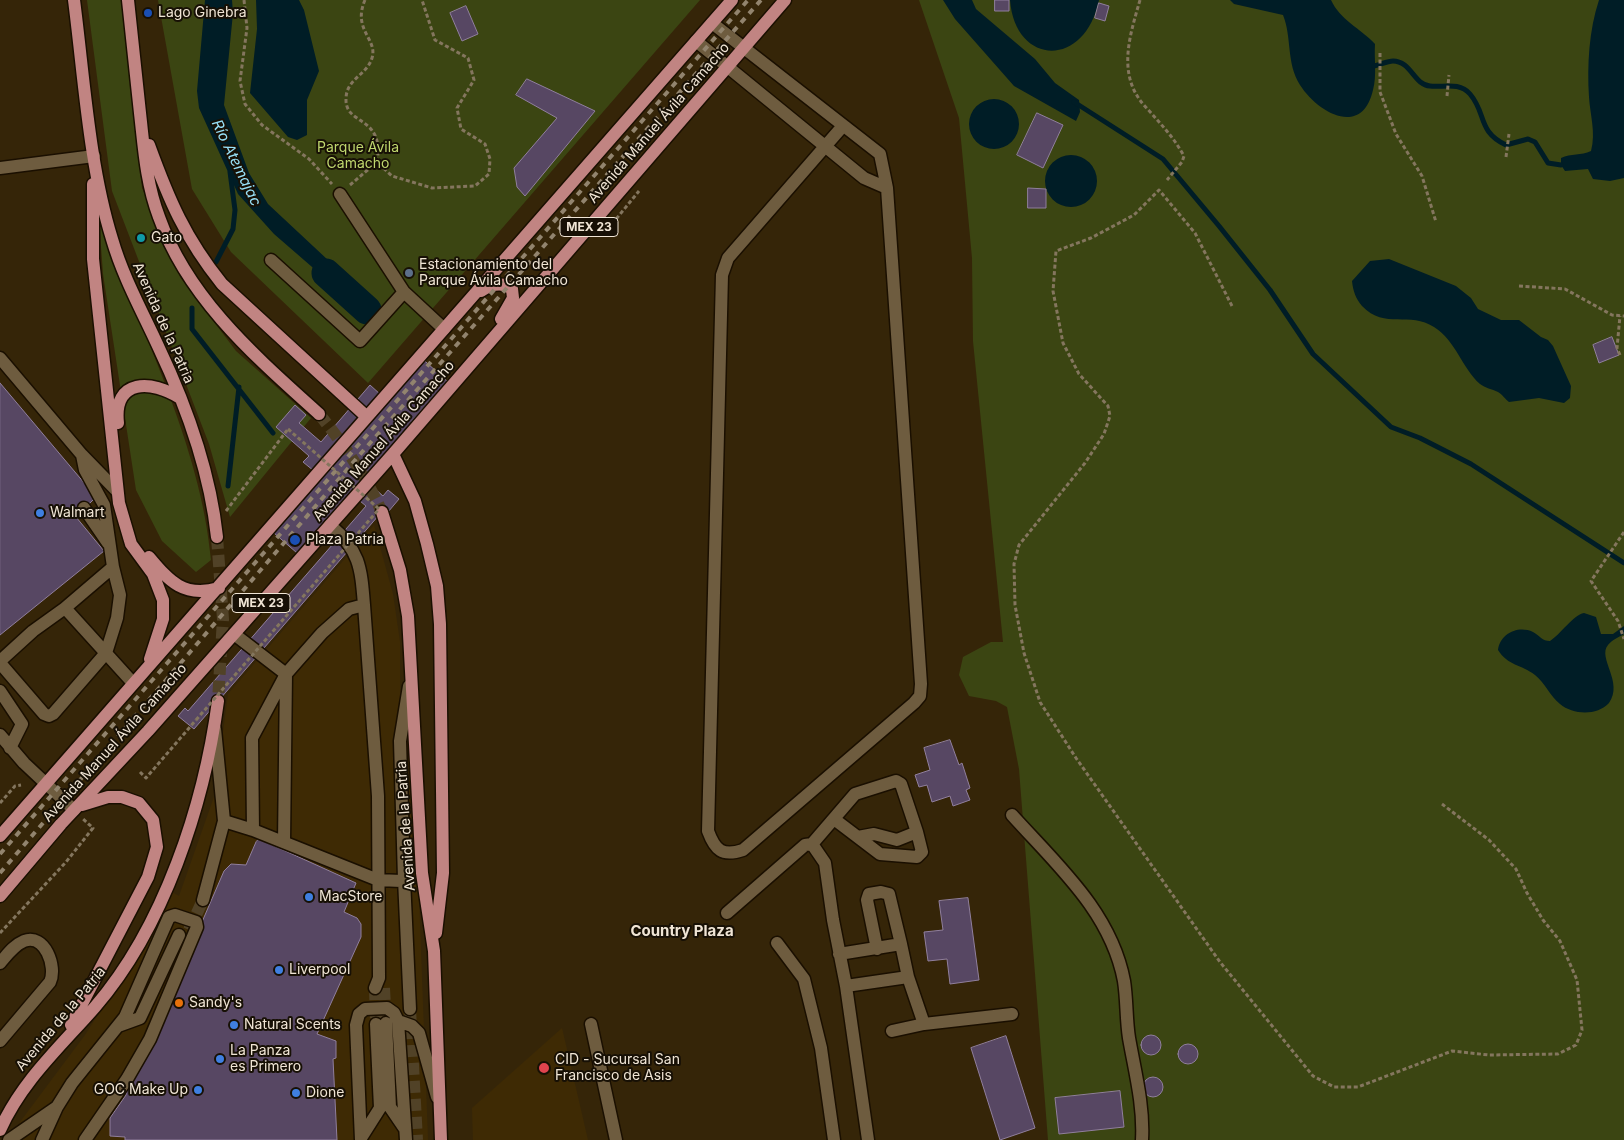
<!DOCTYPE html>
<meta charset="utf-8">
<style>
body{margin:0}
canvas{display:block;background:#352508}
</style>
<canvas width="1624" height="1140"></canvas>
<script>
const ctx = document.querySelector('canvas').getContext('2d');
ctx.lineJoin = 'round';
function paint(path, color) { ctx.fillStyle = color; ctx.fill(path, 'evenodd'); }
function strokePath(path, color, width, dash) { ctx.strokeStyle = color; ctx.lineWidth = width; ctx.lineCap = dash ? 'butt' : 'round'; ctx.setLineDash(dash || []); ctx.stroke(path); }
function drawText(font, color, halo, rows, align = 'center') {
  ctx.font = font + ' Inter,sans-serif'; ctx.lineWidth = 4; ctx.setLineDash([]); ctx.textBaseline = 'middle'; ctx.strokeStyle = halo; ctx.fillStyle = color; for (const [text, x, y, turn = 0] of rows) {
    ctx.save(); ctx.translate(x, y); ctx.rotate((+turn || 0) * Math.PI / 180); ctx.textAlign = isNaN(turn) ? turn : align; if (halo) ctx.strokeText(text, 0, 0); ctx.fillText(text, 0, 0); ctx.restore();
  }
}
paint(new Path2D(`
 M374 525 393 594 400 642V709L412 708 428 1140H14L20 1122 85 1035 145 942 170 891 179 896 215 794 228 694Z
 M562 1028 588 1140H473L472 1108Z`), '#3e2a04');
paint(new Path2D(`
 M87 0H121L142 188 180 277 236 351 311 418 230 517 209 444 112 191Z
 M158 0H700L368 383 231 252 192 189Z
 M919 0H1624V1140H1048L1019 769 1007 707 996 701 969 696 959 675 963 657 991 642H1003L973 341 972 258 959 118Z
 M99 219C139 327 201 445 211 560L196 572 162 541 136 490 103 274Z`), '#3b4512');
paint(new Path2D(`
 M205 0H232L233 13 224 105 249 173 268 204 359 289 356 300 349 299 274 234 238 194 199 108 197 91Z
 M256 0H299L304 10 319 71 307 100V135L297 140 288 137 250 93 257 29Z
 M943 0H972L976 9 1035 59 1055 83 1079 100 1080 112 1076 121 1014 86 955 19Z
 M1010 0H1099C1085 69 1015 66 1010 0Z
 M1230 0H1331C1340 20 1360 28 1375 44 1374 58 1377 76 1373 90 1362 138 1318 113 1300 85 1286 63 1292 37 1283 15L1234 4Z
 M1599 0H1624V178L1610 181 1593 179 1588 169 1565 171 1561 165V158C1571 153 1581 156 1591 151 1596 132 1590 115 1589 97 1587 65 1589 30 1599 0Z
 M969 124a25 25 0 1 1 50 0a25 25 0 1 1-50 0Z
 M1045 181a26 26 0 1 1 52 0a26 26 0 1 1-52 0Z
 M1389 259 1456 286 1471 298 1478 309 1501 320H1519L1541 337 1548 340 1553 346 1571 386 1570 398 1564 403 1539 398 1509 402C1505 399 1502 394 1498 392 1492 389 1485 388 1480 384 1462 368 1456 341 1434 327 1410 311 1385 330 1362 306 1356 299 1353 291 1352 281L1370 261Z
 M1584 613 1596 617 1601 634H1613L1624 626V634C1619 637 1612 640 1608 645 1597 658 1624 682 1609 703 1597 716 1573 715 1560 704 1550 696 1545 683 1535 675 1521 664 1508 666 1498 650 1500 634 1518 625 1533 632 1540 636 1542 641 1550 641 1561 634 1573 615 1584 613Z`), '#001d26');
strokePath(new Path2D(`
 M1374 66C1380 65 1387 61 1393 61 1411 61 1414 85 1430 86 1442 88 1459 81 1470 94 1487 114 1477 131 1506 145L1528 139 1535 142 1548 163 1561 165
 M1074 102 1163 159 1219 226 1270 290 1313 354 1391 427 1420 438 1471 464 1624 563
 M216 262 233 229 235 210 230 172
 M192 308V329L273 433
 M228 486 239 387`), '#001d26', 5);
strokePath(new Path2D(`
 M326 273 367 310`), '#001d26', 29);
const building = new Path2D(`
 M995 0H1009V11H995Z
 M1099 3 1109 6 1105 21 1095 18Z
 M466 6 478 34 462 41 450 13Z
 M527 79 595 111 525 196 517 187 514 168 557 118 516 95Z
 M1037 113 1063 125 1043 168 1017 155Z
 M1028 188 1046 189V208H1028Z
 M1612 337 1619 355 1599 363 1593 345Z
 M417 354 447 381 411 422 414 425 360 487 369 494 374 488 383 496 388 490 399 499 383 518 379 515 194 729 178 716 185 708 188 711 366 506 354 496 348 503 343 500 297 553 266 526 314 471 303 462 309 456 276 427 295 405 306 415 299 423 321 442 370 385 381 395Z
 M0 383 96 497 76 517 104 551 0 635Z
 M950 740 959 765 962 763 970 788 966 790 970 800 953 806 950 796 932 802 927 785 919 787 915 775 930 770 924 748Z
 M259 839 356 883 344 912 357 918 361 924V937L317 1034 336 1041V1058L333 1059 337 1140H125V1137L110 1136V1118L126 1095 128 1081 148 1047 224 871 231 864 246 865 256 842Z
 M968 898 979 980 950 984 947 959 928 961 924 932 943 930 939 901Z
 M1141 1045a10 10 0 1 1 20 0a10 10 0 1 1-20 0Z
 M1006 1036 1035 1128 1000 1140 971 1048Z
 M1178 1054a10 10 0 1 1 20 0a10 10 0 1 1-20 0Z
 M1143 1087a10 10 0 1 1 20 0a10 10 0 1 1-20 0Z
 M1120 1091 1124 1127 1059 1134 1055 1098Z`);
paint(building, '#574763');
strokePath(building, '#907f9d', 1);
strokePath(new Path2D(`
 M189 930 203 900
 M375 988 376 1024
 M384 988 386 1023
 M410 1009 417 1140`), '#514227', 12, [12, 6]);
strokePath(new Path2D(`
 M319 414C346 447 364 474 382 512
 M217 537 223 619 218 701`), '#514227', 12, [12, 6]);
const minor = new Path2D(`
 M712 23 880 154 887 188 921 684 920 696 914 703 743 850C722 857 715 850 708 831L722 275 728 258 842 127
 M696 41 864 178 887 188
 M0 168 94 156
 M271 260 360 341 404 292 340 194
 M404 292 444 329
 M0 358 82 455 117 491
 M82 455 85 470 104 505 113 567 65 608 133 683
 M84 508 108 543
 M330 525C360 550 361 568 364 605
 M234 634 286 674 284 842
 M0 661 33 631 65 608
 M0 663 44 714 49 716 53 714 106 653 117 618 120 595 113 567
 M409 686 400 741 404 879 410 1009
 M0 691 22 724 10 748
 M0 735 24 763 74 810
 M1012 815C1057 865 1111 912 1124 981 1127 1000 1126 1019 1129 1038 1135 1072 1144 1106 1142 1140
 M834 819 880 854 917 857 922 852 917 832
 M224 821 253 830 378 880 401 881 404 879
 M253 830 252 738 286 674 322 633 349 609 364 605 378 796 379 978 375 988
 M812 844 855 794 896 781 901 784 917 832 897 840 874 834 858 837
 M203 900 224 821 215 729
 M727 913 805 845 812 844 825 863 833 920 846 986 868 1140
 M777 943 804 979 821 1048 834 1140
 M901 944 908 977
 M839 954 901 944 889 894 881 892 869 894 867 900 877 949
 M0 963C7 955 14 945 24 941 45 933 57 967 50 982L0 1041
 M846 986 908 977 924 1024 1012 1014
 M398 1021 412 1026 419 1033 437 1097
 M386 1023 390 1107 405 1129
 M591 1024 616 1140
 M118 1026 140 1018 179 935
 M892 1031 924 1024
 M361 1138 380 1108 376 1024
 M9 1140 57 1107
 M42 1140 57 1107 72 1083 125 1017 169 917 175 915 196 922 197 927 150 1039 127 1079 85 1140
 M361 1140 356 1025 359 1014 365 1009 387 1008 394 1013 398 1021 406 1140`);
const major = new Path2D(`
 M74 0C84 77 89 165 112 239 123 277 142 311 158 346 187 407 210 471 217 537
 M128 0C132 38 136 75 140 113 144 148 146 183 159 217 188 299 256 357 319 414
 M149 145C169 200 185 238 222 284L367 417
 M93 184V259L119 503 131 544 153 574 163 600V619L150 659
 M481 291C490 285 502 281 512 289L513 298 501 319
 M118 423C113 378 152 380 180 398
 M393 454 415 501 427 544 437 586 440 624 443 873 436 933
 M382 512 400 570 408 616 422 873 434 951 441 1140
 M149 557C170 582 184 598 219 588
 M0 836 732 0
 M0 896 61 824 148 731 393 454 785 0
 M71 1025 148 877 157 847 153 820 139 803 122 797H108L82 805
 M0 1130C22 1081 60 1047 95 1007 164 927 204 805 218 701`);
strokePath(minor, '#1a0f00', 15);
strokePath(major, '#1a0f00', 15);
strokePath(new Path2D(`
 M244 0 247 28 240 81 245 104 262 125 309 159 332 184
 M365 0C352 30 378 39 372 58 367 75 346 79 346 99 345 126 385 115 377 162L392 176 432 188 475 186 489 174 490 159 485 144 461 129 457 108 474 80 468 58 435 40 422 0
 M1140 0C1130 35 1117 73 1143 104 1158 121 1173 136 1184 156L1182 162 1167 180
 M1380 53V92L1396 134 1422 176 1436 222
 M1447 96 1449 75
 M1506 157 1509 134
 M350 185 377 162
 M608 229 639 191
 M1519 286 1565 289 1612 315 1624 316
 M1232 306 1195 233 1159 190 1134 215 1091 238 1056 251 1053 291 1063 343 1079 374 1108 406 1110 416 1104 434 1085 463 1019 545 1014 564 1015 605 1024 653 1040 702 1076 758 1220 962 1313 1076 1334 1087H1358L1452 1051 1489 1055 1558 1054 1576 1045 1582 1030 1577 980 1560 941 1543 920 1527 893 1516 869 1489 840 1442 804
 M1620 355 1617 348 1620 316
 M226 511 288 429
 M1624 532 1591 581 1618 621 1624 639
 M140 772 146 778 196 720
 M0 803 15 786 21 785
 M0 933 66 862 93 828 83 819`), '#84765e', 3, [4, 2.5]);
strokePath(minor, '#6e5c3f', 12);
strokePath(major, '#c18482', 12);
strokePath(new Path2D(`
 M0 854 748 0
 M0 873 363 451 761 0`), '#92846e', 4, [6, 6]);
strokePath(new Path2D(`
 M196 720 379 509 288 429`), '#84765e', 3, [4, 2.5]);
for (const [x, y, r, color] of [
 [148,13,5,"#1a4fb4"],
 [141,238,5,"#0f9aa8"],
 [409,273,5,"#5c6f8a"],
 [40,513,5,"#3f7fe0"],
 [295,540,6,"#1a4fb4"],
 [309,897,5,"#3f7fe0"],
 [279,970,5,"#3f7fe0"],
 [179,1003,5,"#e8710a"],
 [234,1025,5,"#3f7fe0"],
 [220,1059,5,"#3f7fe0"],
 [544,1068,6,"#e0444e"],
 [198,1090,5,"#3f7fe0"],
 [296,1093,5,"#3f7fe0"]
]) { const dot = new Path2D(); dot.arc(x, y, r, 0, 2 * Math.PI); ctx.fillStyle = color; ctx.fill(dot); strokePath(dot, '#171005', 2); }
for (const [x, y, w] of [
 [589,227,58],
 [261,603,58]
]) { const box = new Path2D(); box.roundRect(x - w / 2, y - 9.5, w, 19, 4); ctx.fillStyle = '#171005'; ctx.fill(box); strokePath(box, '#f0e5d5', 1); }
drawText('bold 12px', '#f0e5d5', null, [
 ["MEX 23",589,227],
 ["MEX 23",261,603]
]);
drawText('14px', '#f0e5d5', '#171005', [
 ["Lago Ginebra",158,13],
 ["Gato",151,238],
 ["Estacionamiento del",419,265],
 ["Parque Ávila Camacho",419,281],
 ["Walmart",50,513],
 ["Plaza Patria",306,540],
 ["MacStore",319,897],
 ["Liverpool",289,970],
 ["Sandy's",189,1003],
 ["Natural Scents",244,1025],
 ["La Panza",230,1051],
 ["es Primero",230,1067],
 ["CID - Sucursal San",555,1060],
 ["Francisco de Asis",555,1076],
 ["GOC Make Up",188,1090,"right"],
 ["Dione",306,1093]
], 'left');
drawText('14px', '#f0e5d5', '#171005', [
 ["Avenida Manuel Ávila Camacho",659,123,-49],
 ["Avenida de la Patria",163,323,66],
 ["Avenida Manuel Ávila Camacho",384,441,-49],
 ["Avenida Manuel Ávila Camacho",115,743,-48],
 ["Avenida de la Patria",406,826,-94],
 ["Avenida de la Patria",61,1019,-50]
]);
drawText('14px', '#bfd66e', '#171005', [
 ["Parque Ávila",358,148],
 ["Camacho",358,164]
]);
drawText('italic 15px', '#97e0f8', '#171005', [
 ["Río Atemajac",236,163,64]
]);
drawText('bold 15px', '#f0e5d5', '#171005', [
 ["Country Plaza",682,931]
]);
</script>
